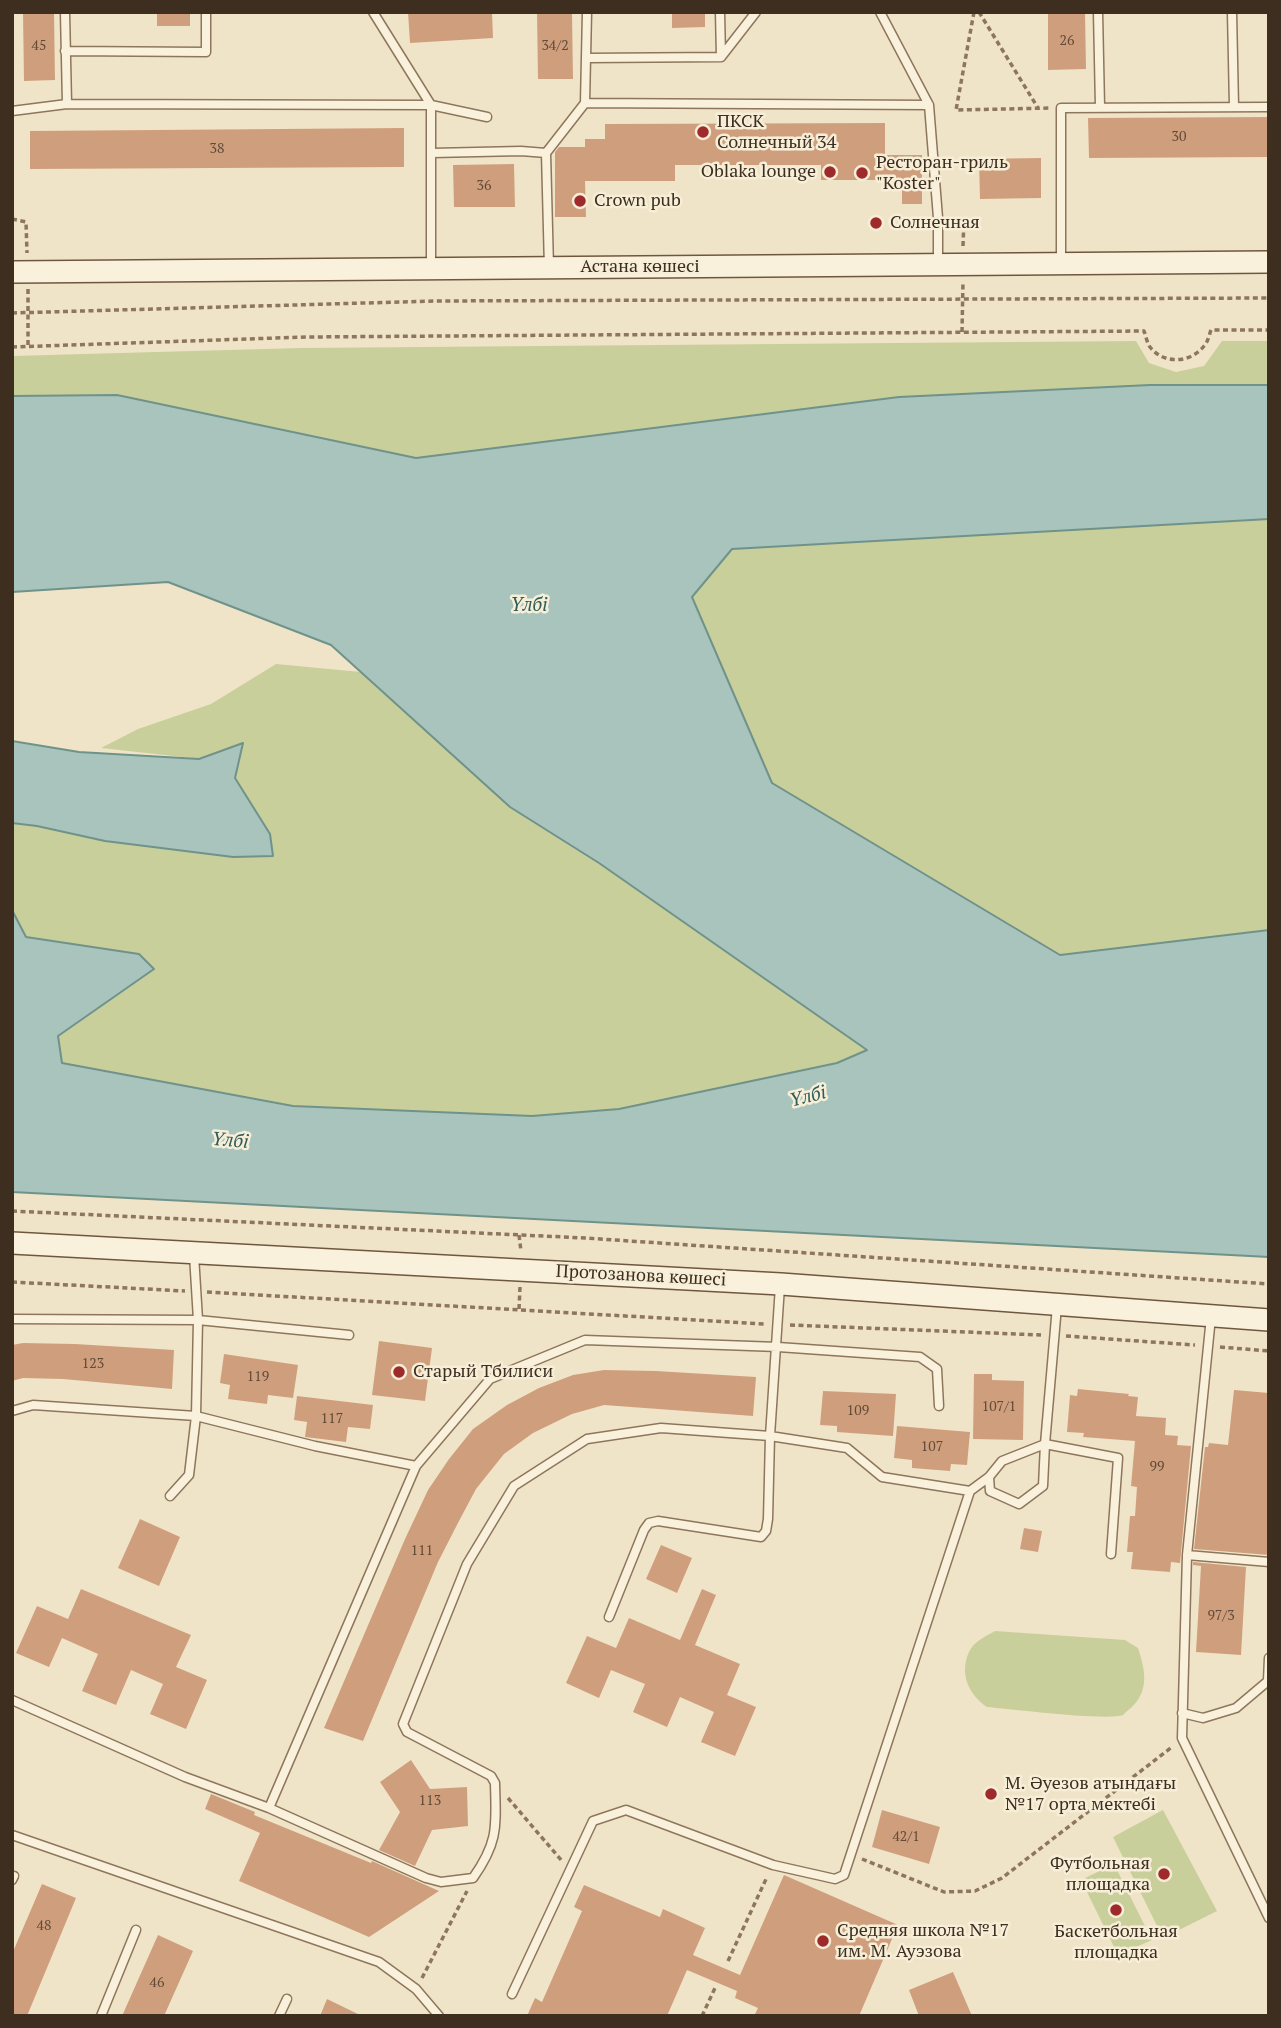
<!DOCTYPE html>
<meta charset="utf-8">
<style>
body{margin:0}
#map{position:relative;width:1281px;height:2028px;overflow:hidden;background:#f0e4c8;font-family:"PT Serif",serif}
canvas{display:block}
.frame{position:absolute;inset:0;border:14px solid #3d2e20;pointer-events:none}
</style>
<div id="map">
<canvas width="1281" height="2028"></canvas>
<div class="frame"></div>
</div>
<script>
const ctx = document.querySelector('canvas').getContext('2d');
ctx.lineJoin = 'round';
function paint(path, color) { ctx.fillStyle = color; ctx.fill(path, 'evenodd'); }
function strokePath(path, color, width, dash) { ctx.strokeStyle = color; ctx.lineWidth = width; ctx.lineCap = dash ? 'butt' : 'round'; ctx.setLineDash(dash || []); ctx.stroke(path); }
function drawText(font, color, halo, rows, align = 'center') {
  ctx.font = font + ' "PT Serif",serif'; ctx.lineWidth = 5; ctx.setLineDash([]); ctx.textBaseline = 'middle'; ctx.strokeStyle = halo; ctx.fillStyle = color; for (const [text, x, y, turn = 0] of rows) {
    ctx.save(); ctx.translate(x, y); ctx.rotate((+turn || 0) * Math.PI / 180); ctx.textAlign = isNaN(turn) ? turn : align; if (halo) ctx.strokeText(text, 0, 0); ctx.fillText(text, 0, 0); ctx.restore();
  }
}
paint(new Path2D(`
 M1136 341 1149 363 1176 372 1204 366 1222 341H1269V385H1150L899 397 416 458 117 395 12 396V356L301 348Z
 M1269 519V930L1060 955 772 783 692 596 731 549Z
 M276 664 361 672 510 807 599 863 868 1050 837 1063 619 1109 532 1116 293 1106 62 1063 58 1036 154 969 139 954 26 937 12 910V823L37 826 105 841 233 857 272 856 270 834 235 778 243 743 200 759 101 748 138 729 211 704Z
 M995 1631 1125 1640 1138 1648C1145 1670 1150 1690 1131 1708 1130 1708 1124 1714 1123 1715 1106 1721 1011 1709 987 1707 969 1695 959 1674 969 1652 973 1642 986 1636 995 1631Z
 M1163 1810 1217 1911 1163 1938 1113 1837Z
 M1114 1864 1152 1940 1118 1955 1081 1880Z`), '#c9cf9b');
const water = new Path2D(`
 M1150 385H1269V519L732 549 692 597 772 783 1060 955 1269 930V1257L12 1192V910L26 937 139 954 154 969 58 1036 62 1063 293 1106 532 1116 619 1109 837 1063 867 1050 599 863 510 807 331 645 168 582 12 592V396L117 395 416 458 899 397Z
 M12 741 79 752 199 759 243 743 235 778 270 834 273 856 233 857 105 841 37 826 12 823Z`);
paint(water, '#a9c4bc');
strokePath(water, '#6f938a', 2);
paint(new Path2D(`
 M23 12H54L55 80 24 81Z
 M157 12H190V26H157Z
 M408 12H492L493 38 410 43Z
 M537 12H572L573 79H538Z
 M672 12H705V27L672 28Z
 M1048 12H1085L1086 69 1048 70Z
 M1269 117V157L1089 158 1088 118Z
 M885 123V155H922V204H902V180H821V165H675V181H585L586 217H555V152L559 147H585V139H605V124Z
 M404 128V167L30 169V131Z
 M1041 158V198L980 199 979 159Z
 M514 164 515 207H454L453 165Z
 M379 1341 432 1348 425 1401 372 1395Z
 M23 1343 75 1344 174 1350 172 1389 63 1379 23 1378 12 1381V1345Z
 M224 1354 298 1365 293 1398 268 1395 267 1404 228 1399 230 1385 220 1383Z
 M604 1370 656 1371 756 1377 753 1416 604 1405 572 1414 533 1433 504 1454 476 1489 459 1521 438 1562 363 1741 324 1728 405 1539 428 1490 449 1459 473 1429 507 1405 539 1388 573 1375Z
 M974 1374H992V1380L1024 1381 1023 1440 973 1439Z
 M1078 1389 1129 1394 1128 1396 1138 1397 1136 1416 1166 1418 1165 1435 1178 1436 1177 1445 1191 1446 1180 1563 1171 1562 1170 1572 1131 1569 1133 1552H1127L1130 1516H1135L1137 1487 1131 1486 1135 1441 1083 1437 1084 1433 1067 1432 1070 1395 1077 1396Z
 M1234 1390 1269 1393V1555L1194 1549 1205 1447H1208L1209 1443 1228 1445Z
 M823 1391 896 1394 893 1436 837 1432V1426L820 1425Z
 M297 1396 373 1405 370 1429 348 1427 346 1442 305 1437 307 1422 294 1420Z
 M897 1426 970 1432 967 1465 951 1464 950 1471 912 1468V1460L894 1458Z
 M140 1519 180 1537 159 1586 118 1568Z
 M1024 1528 1042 1531 1038 1552 1020 1549Z
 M661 1545 692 1558 677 1593 646 1579Z
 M1193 1562 1246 1567 1241 1655 1196 1652 1201 1566 1193 1565Z
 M81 1589 191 1635 176 1667 207 1680 186 1729 150 1714 163 1684 131 1670 116 1705 82 1691 98 1654 62 1638 49 1667 16 1653 37 1606 68 1619Z
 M702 1589 716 1595 695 1645 740 1664 727 1695 756 1707 735 1756 701 1742 714 1712 680 1697 667 1727 633 1712 645 1684 611 1670 599 1698 566 1683 587 1636 616 1648 629 1618 680 1640Z
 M411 1760 430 1789 467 1787 468 1826 432 1830 415 1866 379 1850 400 1812 380 1782Z
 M211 1794 255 1812 254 1815 371 1863 372 1861 439 1891 369 1937 239 1881 260 1833 205 1809Z
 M882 1810 940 1827 929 1864 872 1847Z
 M784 1875 898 1925 859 2016H754L758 2008 735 1998 737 1991 687 1970 667 2016H527L535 1998 542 2002 582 1911 574 1907 584 1885 660 1917 663 1909 705 1928 693 1955 740 1975Z
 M42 1884 76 1898 27 2016H12V1954Z
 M158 1935 193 1951 164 2016H122Z
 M953 1972 972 2016H919L909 1990Z
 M327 1999 362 2016H320Z`), '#cf9f7d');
const lane = new Path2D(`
 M373 12 431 105 487 117
 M880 12 929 105 938 218V262
 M1098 12 1100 107
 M1232 12 1234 107
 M65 51 206 52V12
 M721 57 756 12
 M587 58 721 57 720 12
 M585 103 929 105
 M67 104 431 105V266
 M12 111 67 104 65 12
 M432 153 521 151 546 153
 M1061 261V108L1269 107
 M549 268 546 153 585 103 587 12
 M780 1286 770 1436 661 1428 587 1439 514 1486 467 1564 403 1724 407 1732 491 1776 495 1783C496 1826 499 1841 473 1878L441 1882 426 1878 269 1808 416 1466 490 1379 585 1340 778 1347 920 1357 937 1369 939 1406
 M1211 1317 1187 1555 1182 1738 1269 1918
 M12 1319 198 1320 349 1335
 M12 1411 33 1405 196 1416 198 1320 194 1255
 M989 1477 990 1491 1019 1504 1043 1486 1045 1444 1118 1458 1111 1554
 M170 1496 189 1475 196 1416 315 1446 416 1466
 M1187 1555 1269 1562
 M609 1617 644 1530 649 1523 658 1521 761 1537 766 1531 768 1519 770 1436 847 1448 882 1477 970 1491 989 1477 1002 1461 1045 1444 1057 1306
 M12 1700 185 1777 269 1808
 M1182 1713 1203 1718 1236 1708 1268 1681 1269 1658
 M12 1835 379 1962 416 1989 439 2016
 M12 1880 14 1876
 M512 1994 593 1821 626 1810 773 1865 835 1879 844 1875 970 1491
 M101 2016 136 1930
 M279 2016 287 1999`);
const secondary = new Path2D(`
 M12 272 1269 262
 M12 1243 781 1284 1269 1320`);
strokePath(lane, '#8d765c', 11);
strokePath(secondary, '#6f573f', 24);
strokePath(new Path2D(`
 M974 12 956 110 1051 108
 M979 12 1038 108
 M12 219 26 222 27 253
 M963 246 964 218
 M28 289V346
 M12 313 435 301 1269 298
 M962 332 963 282
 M12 347 306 337 1144 331C1146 336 1147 343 1150 347 1164 365 1191 363 1204 346 1208 342 1209 335 1211 330H1269
 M12 1211 585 1238 1269 1284
 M519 1235 521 1251
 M12 1282 185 1291
 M207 1292 765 1324
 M519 1309 520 1287
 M790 1325 1041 1335
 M1066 1336 1195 1345
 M1220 1347 1269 1351
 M508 1798 562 1861
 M862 1859 944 1892 975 1891 1002 1878 1172 1747
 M728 1961 767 1877
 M422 1978 467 1891
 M702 2016 715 1988`), '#8d765c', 3.5, [5, 3.5]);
strokePath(lane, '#faf1dc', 8);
strokePath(secondary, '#faf1dc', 21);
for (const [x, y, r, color] of [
 [703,132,7,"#9e2a2b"],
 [830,172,7,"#9e2a2b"],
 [862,173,7,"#9e2a2b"],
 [580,201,7,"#9e2a2b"],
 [876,223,7,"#9e2a2b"],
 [399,1372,7,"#9e2a2b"],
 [991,1794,7,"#9e2a2b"],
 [1164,1874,7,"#9e2a2b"],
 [1116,1910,7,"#9e2a2b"],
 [823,1941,7,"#9e2a2b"]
]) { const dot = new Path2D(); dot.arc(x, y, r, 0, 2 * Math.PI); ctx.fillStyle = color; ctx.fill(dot); strokePath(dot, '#f7eed8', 2.5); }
drawText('14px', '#624a37', null, [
 ["26",1067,41],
 ["45",39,46],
 ["34/2",555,46],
 ["30",1179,137],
 ["38",217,149],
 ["36",484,186],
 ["123",93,1364],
 ["119",258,1377],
 ["107/1",999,1407],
 ["109",858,1411],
 ["117",332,1419],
 ["107",932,1447],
 ["99",1157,1467],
 ["111",422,1551],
 ["97/3",1221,1616],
 ["113",430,1801],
 ["42/1",906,1837],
 ["48",44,1926],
 ["46",157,1983]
]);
drawText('18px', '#3d2e20', '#f7eed8', [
 ["ПКСК",717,122],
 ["Солнечный 34",717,143],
 ["Ресторан-гриль",876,163],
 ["\"Koster\"",876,184],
 ["Oblaka lounge",816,172,"right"],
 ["Crown pub",594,201],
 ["Солнечная",890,223],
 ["Старый Тбилиси",413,1372],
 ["М. Әуезов атындағы",1005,1784],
 ["№17 орта мектебі",1005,1805],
 ["Футбольная",1150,1864,"right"],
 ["площадка",1150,1885,"right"],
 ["Средняя школа №17",837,1931],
 ["им. М. Ауэзова",837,1952],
 ["Баскетбольная",1116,1932,"center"],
 ["площадка",1116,1953,"center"]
], 'left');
drawText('18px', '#3d2e20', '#f7eed8', [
 ["Астана көшесі",640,267],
 ["Протозанова көшесі",641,1276,3]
]);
drawText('italic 19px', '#2f5d5a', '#f7eed8', [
 ["Үлбі",529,606],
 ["Үлбі",808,1097,-14],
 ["Үлбі",230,1141,5]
]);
</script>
